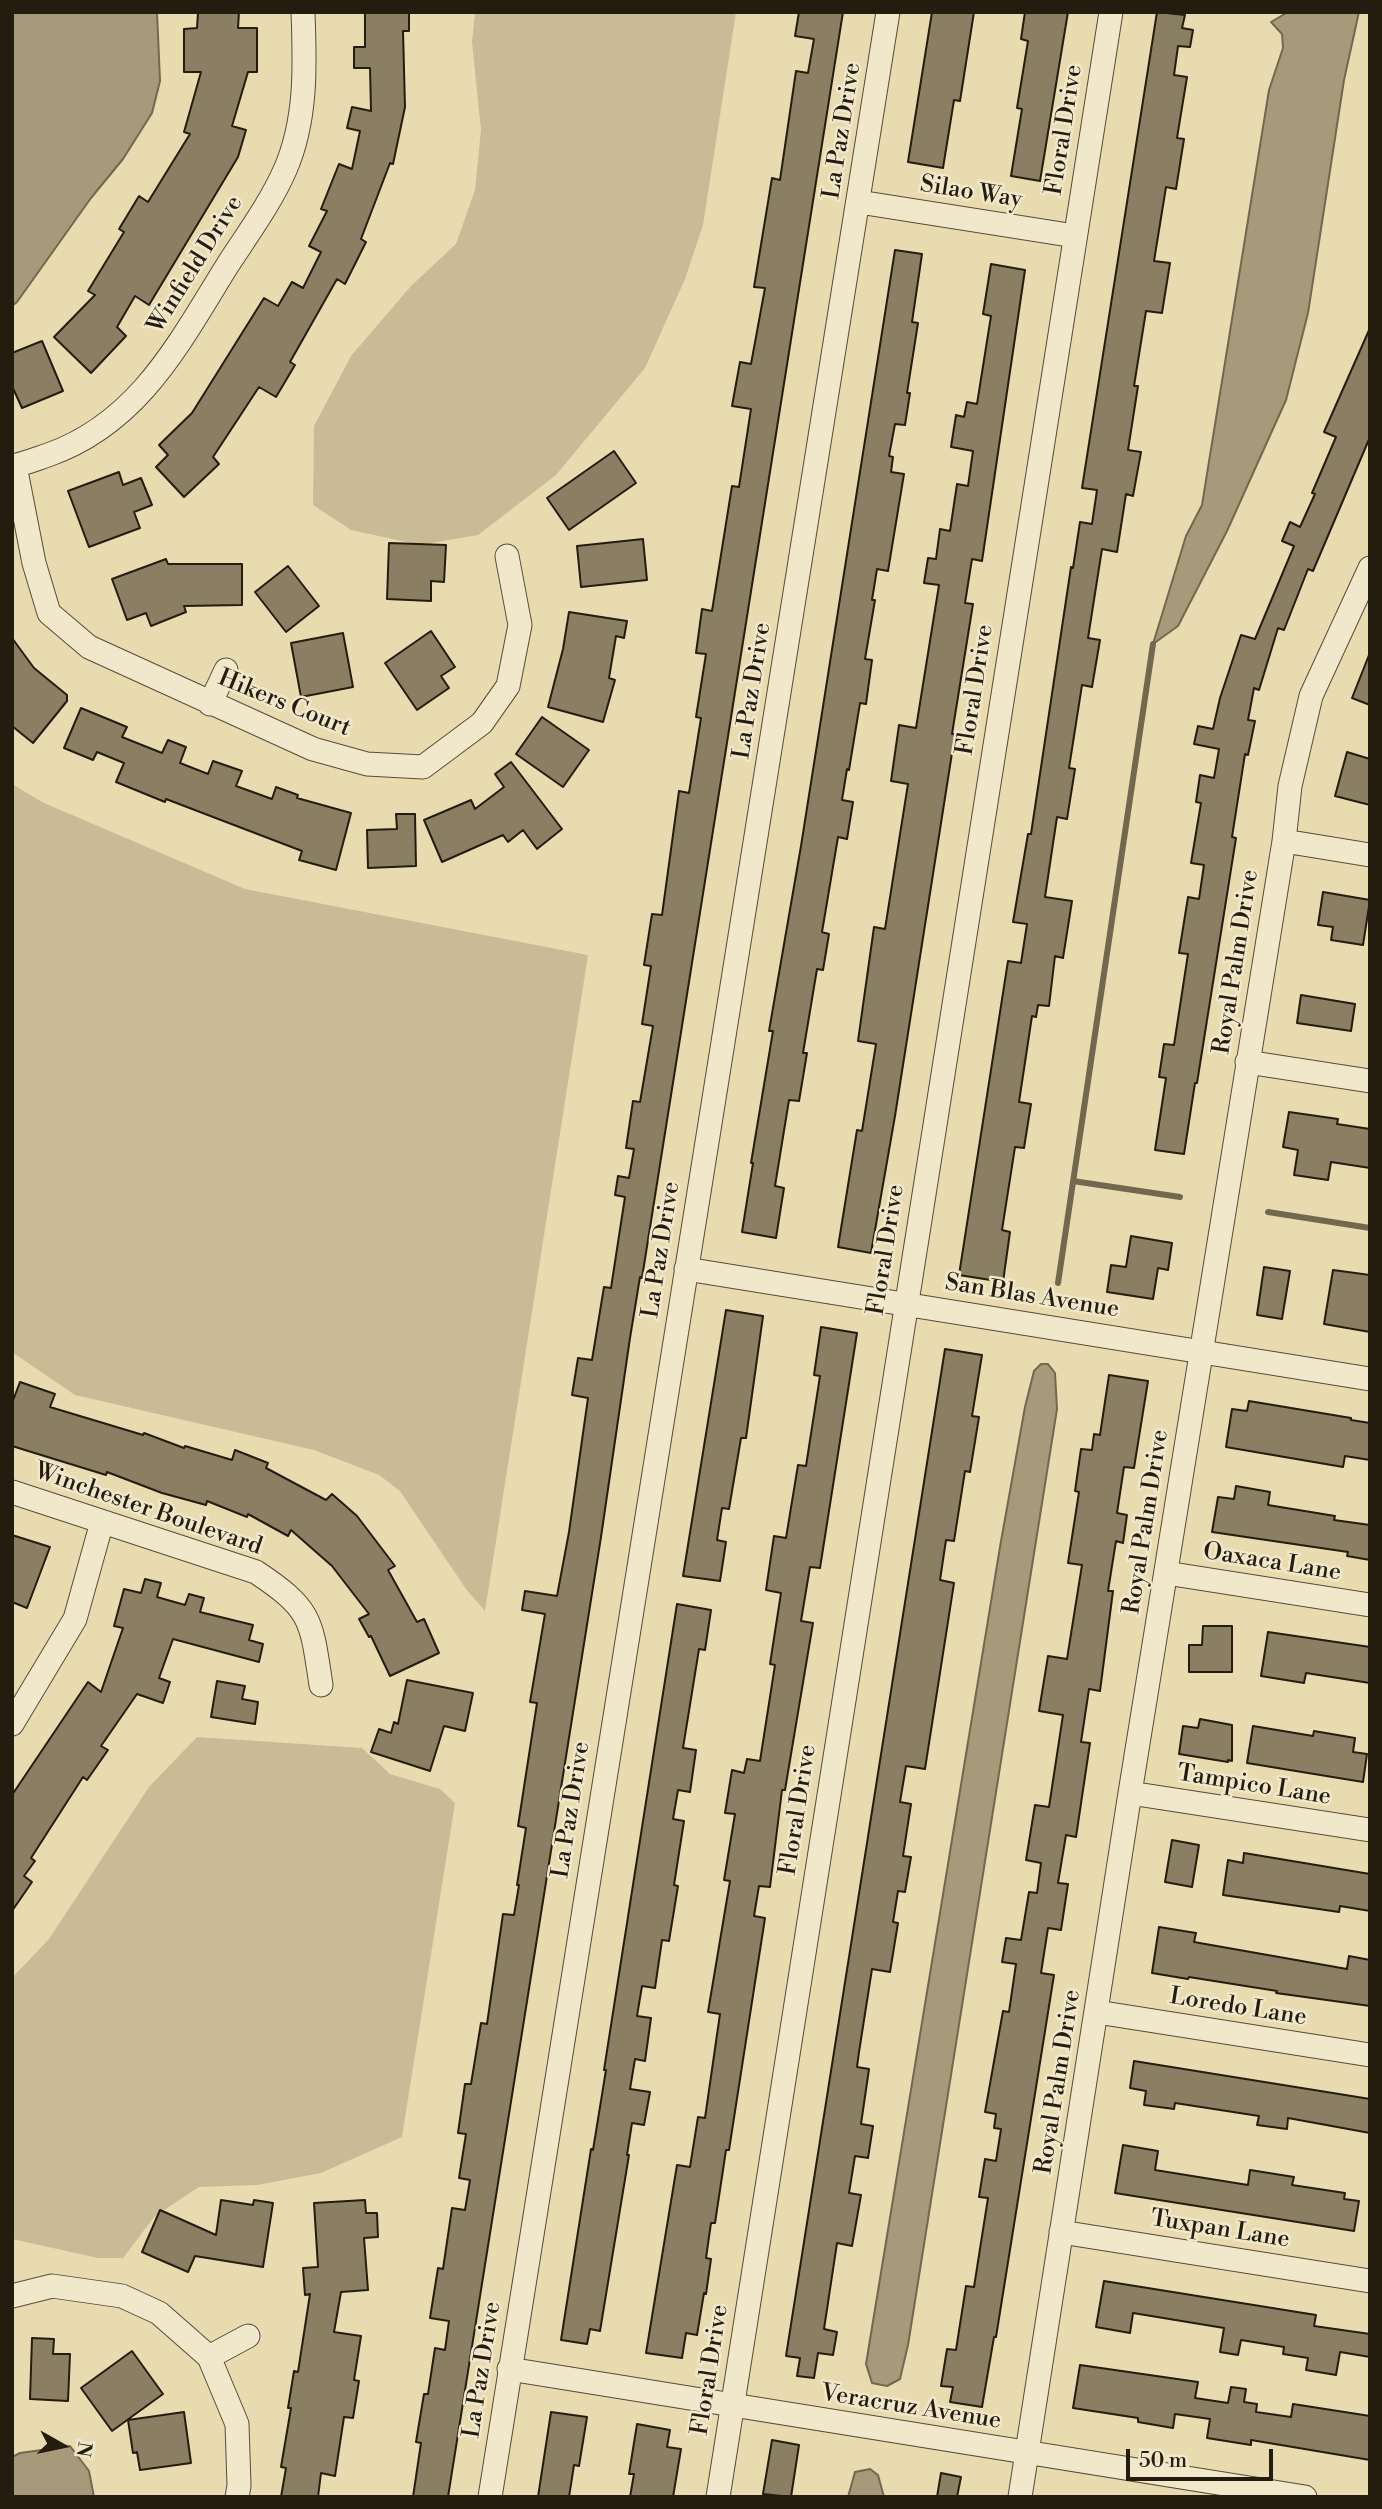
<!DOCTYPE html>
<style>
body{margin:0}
#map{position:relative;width:1382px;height:2509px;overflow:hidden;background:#e9dbb0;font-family:"Libre Bodoni",serif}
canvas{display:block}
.frame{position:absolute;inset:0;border:14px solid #251c10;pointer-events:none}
.north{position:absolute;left:28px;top:2411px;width:70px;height:70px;-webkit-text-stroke:5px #f1e8cc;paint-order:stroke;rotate:99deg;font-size:19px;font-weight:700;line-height:28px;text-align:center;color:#251c10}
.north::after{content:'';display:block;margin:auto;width:24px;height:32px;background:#251c10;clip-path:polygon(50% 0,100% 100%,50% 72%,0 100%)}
.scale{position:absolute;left:1126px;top:2449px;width:147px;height:32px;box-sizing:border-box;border:4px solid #251c10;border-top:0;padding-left:9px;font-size:21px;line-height:24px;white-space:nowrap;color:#251c10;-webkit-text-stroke:5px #f1e8cc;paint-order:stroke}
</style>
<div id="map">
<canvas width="1382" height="2509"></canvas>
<div class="frame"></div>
<div class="north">N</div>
<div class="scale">50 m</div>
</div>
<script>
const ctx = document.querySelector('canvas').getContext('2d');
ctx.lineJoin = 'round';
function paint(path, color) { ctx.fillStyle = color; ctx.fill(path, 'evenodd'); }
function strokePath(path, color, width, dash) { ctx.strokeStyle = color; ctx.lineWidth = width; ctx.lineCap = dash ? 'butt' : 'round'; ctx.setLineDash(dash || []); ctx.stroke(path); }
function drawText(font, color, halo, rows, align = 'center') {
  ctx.font = font + ' "Libre Bodoni",serif'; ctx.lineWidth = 5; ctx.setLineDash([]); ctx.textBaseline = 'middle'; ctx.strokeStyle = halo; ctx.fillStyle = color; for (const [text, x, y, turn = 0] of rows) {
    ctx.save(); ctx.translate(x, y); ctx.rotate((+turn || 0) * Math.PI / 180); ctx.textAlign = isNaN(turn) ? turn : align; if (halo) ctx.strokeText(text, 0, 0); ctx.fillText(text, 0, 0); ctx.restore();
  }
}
paint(new Path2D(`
 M475 12H736L703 225 685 279 645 368 556 475 478 535 420 545 351 530 313 505 314 426 351 356 411 286 456 244 475 190 481 130 472 42Z
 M12 784 44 803 245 889 588 955 485 1611 466 1589 400 1491 379 1475 314 1450 75 1395 12 1352Z
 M197 1737 362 1748 390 1774 440 1789 455 1803 402 2137 321 2173 257 2185 199 2187 155 2216 123 2258H98L12 2239V1978L49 1939 149 1787Z`), '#c8bb95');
const water = new Path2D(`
 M12 12H157L160 81 152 113 123 159 91 198 17 302 12 306Z
 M1288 12H1359L1344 80 1308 313 1286 400 1227 531 1178 626 1153 644 1186 536 1202 505 1269 90 1283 48 1282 34 1271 22Z
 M1041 1364H1048L1055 1373 1057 1409 908 2345 900 2379 887 2386 872 2383 866 2364 1000 1547 1025 1407 1034 1371Z
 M70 2446 89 2471 94 2497H12V2457L20 2453Z
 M870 2469 878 2475 884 2497H848L855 2472Z`);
paint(water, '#a69a7a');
strokePath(water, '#726850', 2);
strokePath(new Path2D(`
 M1073 1181 1180 1197
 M1268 1212 1370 1228
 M1058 1283 1153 644`), '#726850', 6);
const building = new Path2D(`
 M198 12H239L238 28H257V72H248L232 126 246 130 238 157 149 305 135 296 117 327 126 336 91 373 54 337 95 295 88 291 124 232 119 229 139 196 148 202 190 134 184 132 201 72H184V29L197 28Z
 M365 12H409V31H403L405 107 393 164 390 163 361 239 366 242 345 284 337 279 290 362 295 365 276 397 259 387 213 457 219 464 184 497 156 467 168 455 159 445 192 413 264 298 278 306 292 282 303 288 321 252 309 246 327 211 321 209 339 164 352 169 360 131 347 128 352 107 371 111 370 68H354V47H365Z
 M799 12H843L642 1278 640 1277 630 1338 601 1537 448 2497H413L421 2443 416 2442 424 2394H428L435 2348 445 2350 449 2321 430 2318 438 2268 443 2269 452 2208 465 2210 470 2180 459 2178 466 2134 458 2133 465 2084H471L481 2023 487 2024 503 1914 514 1915 519 1885H517L526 1828 518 1826 537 1703 530 1702 545 1614 522 1610 525 1591 557 1596 569 1532 588 1398 572 1395 578 1358 592 1360 604 1287 611 1288 625 1197 615 1195 618 1176 629 1178 634 1149 626 1148 633 1101 640 1102 653 1026 642 1024 651 966 644 965 652 914 662 915 679 791 689 793 701 718 696 717 706 654 696 653 702 609 712 611 732 486 739 487 751 409 732 406 740 362 751 364 765 288 754 287 772 178 780 180 796 71 808 73 814 39 795 36Z
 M932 12H974L960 101 954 100 943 168 908 162Z
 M1025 12H1068L1040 181 1011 176 1022 109 1017 108 1028 41 1021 39Z
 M1157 12 1185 15 1182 28 1193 30 1190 47 1178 46 1174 75 1187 77 1177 138 1184 139 1176 189 1166 187 1154 261 1170 263 1162 313 1146 311 1134 386H1138L1128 450 1141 452 1133 496 1126 494 1117 552 1102 549 1088 638 1100 640 1092 687 1082 685 1069 768 1075 769 1067 819 1057 817 1045 897 1072 901 1063 958 1055 956 1049 1006 1038 1005 1036 1017 1032 1016 1019 1102 1031 1104 1024 1148 1015 1147 1002 1230 1010 1232 1003 1282 959 1275 1008 961 1021 963 1027 924 1013 922 1028 834H1031L1071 567 1073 568 1080 522 1092 524 1097 490 1082 488Z
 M895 250 922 254 912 322 918 323 907 393H910L905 425 895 424 889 456 893 457 891 472 904 474 888 571 877 569 872 600H875L865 659 872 660 866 704 860 703 849 770 847 769 842 800 853 802 847 839 838 837 822 932 829 934 823 970 817 969 803 1053H807L799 1101 789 1100 775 1186 784 1188 776 1238 742 1232 753 1163H751L773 1031H769L801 846Z
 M991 264 1025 270 982 561 972 559 965 603 973 604 952 734H955L895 1116 871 1253 838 1247 857 1130 862 1131 876 1044 858 1041 874 927 885 929 908 784 891 781 899 725 916 728 939 585 924 583 928 558 936 559 940 529 950 531 957 484 968 486 973 451 951 447 956 415 964 417 967 402 977 404 991 316 983 314Z
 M1370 328V437L1313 571 1308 569 1284 630 1278 628 1259 690 1254 688 1248 720 1255 721 1248 755 1245 754 1232 837 1236 838 1197 1083H1195L1184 1154 1155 1150 1166 1078 1159 1077 1164 1044 1174 1045 1188 954 1179 953 1188 897 1199 899 1204 865 1191 863 1201 803 1196 802 1200 775 1214 778 1219 749 1194 744 1198 726 1213 729 1220 698 1241 635 1255 639 1294 546 1282 541 1290 522 1300 527 1315 494 1312 493 1336 437 1324 432Z
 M42 341 63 391 22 408 12 386V353Z
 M614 451 636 483 569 530 547 498Z
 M119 472 123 485 141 478 152 505 134 512 140 528 89 547 68 491Z
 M643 539 647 580 581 587 577 546Z
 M389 543 446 545 444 582 431 581V601L387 599Z
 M166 559 168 564H242V605L184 606 186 612 151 626 146 613 127 620 112 579Z
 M288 566 319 606 286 632 255 592Z
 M569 612 627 621 624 638 616 636 609 678 615 680 603 722 548 707 563 649Z
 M431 631 455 667 441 676 449 688 417 710 385 663Z
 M343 633 353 687 301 697 291 643Z
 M12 638 34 668 67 695V701L33 743 12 726Z
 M1369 655H1370V705L1352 698Z
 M81 708 127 727 122 737 162 753 168 740 186 747 180 763 208 774 213 761 242 771 236 786 272 799 276 787 298 795 297 798 351 813 336 870 299 860 302 851 166 799 165 802 116 782 124 763 97 752 93 760 64 748Z
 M542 717 589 750 563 787 516 754Z
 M1347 752 1370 759V805L1335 796Z
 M511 762 562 829 537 849 523 830 508 842 503 835 442 862 424 820 471 800 475 809 504 787 495 774Z
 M396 814H415L416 866 368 868 367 830 397 829Z
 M1323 892 1370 900 1363 945 1331 940 1333 927 1318 925Z
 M1301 995 1355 1004 1351 1031 1297 1023Z
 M1289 1112 1338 1119 1337 1124 1370 1129V1168L1331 1162 1328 1180 1294 1175 1298 1150 1283 1147Z
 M1131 1236 1172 1243 1168 1270 1158 1268 1153 1299 1107 1292 1111 1265 1126 1267Z
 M1264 1267 1290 1271 1282 1319 1257 1315Z
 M1333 1270 1370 1275V1332L1324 1324Z
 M726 1310 763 1316 746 1438H741L729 1509 722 1508 717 1540 726 1542 720 1581 683 1576Z
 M821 1327 857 1333 820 1568 810 1567 801 1621 813 1623 785 1790H782L770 1887 759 1886 754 1916 765 1918 729 2150H726L715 2223H711L706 2258 711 2259 706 2294 704 2293 697 2335 686 2333 682 2358 646 2353 677 2165 690 2167 698 2117 705 2118 720 2014 708 2012 730 1881 724 1880 735 1814 725 1813 732 1770 744 1773 747 1759 760 1761 775 1665 770 1664 781 1593 766 1590 774 1536 786 1538 798 1465 806 1466 820 1376 814 1375Z
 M945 1349 982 1355 972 1416 979 1417 970 1472 965 1471 954 1541 946 1540 940 1580 954 1583 925 1769 906 1766 900 1802 911 1804 903 1856 911 1857 905 1892 898 1891 893 1922 898 1923 890 1972 872 1969 859 2052 857 2067 869 2069 861 2124 873 2126 868 2158 855 2156 849 2193 861 2195 852 2246 837 2243 824 2329 837 2332 833 2355 818 2353 814 2378 797 2376 800 2358 786 2356Z
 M1109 1375 1148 1381 1134 1468 1124 1467 1117 1513 1127 1515 1123 1543 1116 1541 1108 1591H1113L1100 1691 1089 1689 1081 1742 1090 1743 1076 1837 1066 1835 1058 1883 1068 1884 1061 1930 1048 1928 1041 1973 1054 1975 996 2337H994L982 2407 950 2402 953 2387 941 2386 947 2349 956 2350 966 2286 974 2287 988 2198 979 2197 985 2159 996 2161 1001 2129 994 2128 996 2114 985 2112 1003 2011 1009 2012 1016 1964 1002 1962 1006 1938 1021 1940 1029 1892 1037 1893 1041 1863 1026 1860 1035 1805 1049 1807 1063 1715 1039 1711 1048 1656 1067 1659 1082 1565 1068 1563 1079 1492 1075 1491 1081 1449 1092 1450 1094 1434 1100 1435Z
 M20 1382 55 1394 50 1407 143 1435 144 1433 184 1448 185 1446 232 1460 235 1450 268 1463 266 1468 326 1500 332 1494 357 1516 395 1566 388 1570 417 1622 424 1619 439 1653 390 1676 371 1636 369 1637 359 1619 369 1614 332 1566 291 1530 288 1536 248 1514 247 1517 207 1501 206 1505 162 1493 107 1472 106 1475 12 1446V1403Z
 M1249 1401 1351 1418V1420L1370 1423V1460L1345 1456 1343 1467 1226 1447 1232 1409 1247 1411Z
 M1236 1486 1270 1492 1268 1505 1335 1516 1334 1520 1370 1525V1560L1347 1556 1348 1552 1212 1532 1218 1497 1234 1499Z
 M12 1535 50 1547 27 1608 12 1602Z
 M145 1579 161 1583 157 1597 185 1605 189 1594 204 1598 200 1612 253 1625 249 1640 263 1644 259 1662 173 1639 159 1678 170 1682 163 1703 137 1694 101 1746 108 1750 87 1780 83 1777 31 1858 35 1861 24 1876 32 1882 12 1911V1795L88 1682 101 1692 123 1628 114 1626 124 1589 141 1593Z
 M677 1604 711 1610 705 1650 699 1649 683 1748 696 1750 690 1792 678 1790 673 1819 684 1821 674 1885 678 1886 669 1941 662 1940 655 1988 642 1986 637 2016 651 2018 645 2061 635 2059 630 2089 650 2092 644 2125 632 2123 627 2155H629L600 2331 590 2329 587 2344 561 2340 591 2149 593 2150 606 2070H604Z
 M1203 1626H1232V1672H1189V1645H1202Z
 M1268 1632 1370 1647V1683L1306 1673 1304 1683 1261 1676Z
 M407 1680 473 1693 465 1731 444 1726 430 1771 371 1752 379 1729 391 1733 394 1722 398 1724Z
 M217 1681 245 1686 242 1699 258 1702 255 1724 211 1717Z
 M1200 1719 1232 1725V1761L1228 1760V1762L1179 1754 1183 1726 1198 1728Z
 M1253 1726 1313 1736 1314 1731 1355 1738 1353 1752 1367 1754 1363 1782 1247 1763Z
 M1172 1840 1199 1845 1192 1887 1165 1882Z
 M1244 1853 1370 1874V1911L1340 1906 1339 1912 1223 1895 1228 1860 1243 1863Z
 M1159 1927 1196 1933 1194 1942 1347 1969 1349 1956 1370 1960V2006L1276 1993 1277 1991 1189 1977 1188 1979 1152 1973Z
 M1134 2061 1370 2099V2133L1288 2118 1287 2129 1257 2125 1259 2116 1175 2103 1174 2109 1144 2105 1146 2091 1130 2088Z
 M1123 2145 1158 2151 1155 2170 1248 2185 1250 2170 1294 2177 1292 2185 1345 2193 1344 2199 1359 2201 1354 2231 1115 2193Z
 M221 2200 253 2205 254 2200 273 2203 263 2267 195 2256 188 2272 142 2252 160 2210 216 2235Z
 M365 2200 366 2213H377L378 2237 364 2238 368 2290 341 2292 334 2332 361 2336 354 2380 359 2381 353 2418 344 2417 335 2476 321 2473 318 2497H281L286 2468 281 2467 291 2408H288L294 2371 298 2372 310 2294 305 2295 303 2268 318 2267 314 2203Z
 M1104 2281 1316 2315 1314 2326 1370 2334V2357L1340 2352 1336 2375 1306 2370 1308 2358 1283 2354 1284 2347 1241 2340 1238 2355 1220 2352 1224 2328 1133 2313 1130 2333 1096 2327Z
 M32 2338 54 2339 53 2354H70L68 2401 30 2399Z
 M132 2351 163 2394 112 2431 81 2388Z
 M1080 2365 1198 2382 1195 2398 1228 2403 1231 2387 1246 2389 1244 2402 1257 2404 1256 2412 1291 2417 1293 2404 1370 2416V2460L1251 2440V2445L1207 2438 1210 2419 1175 2414 1173 2428 1138 2422V2418L1073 2408Z
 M184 2412 191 2463 140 2470 137 2452 133 2453 128 2420Z
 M551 2412 587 2417 579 2466 574 2465 569 2497H538Z
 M637 2424 670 2430 667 2447 681 2449 673 2497H630L634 2474H629Z
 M772 2440 799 2445 791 2497 763 2494Z
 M941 2473 961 2477 957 2497H937Z`);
paint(building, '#8b7f63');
strokePath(building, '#251c10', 2);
const minor = new Path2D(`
 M859 202 1075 236
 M12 466C24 464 36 459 48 455 139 423 179 343 227 266 247 235 270 204 285 170 307 120 305 65 303 12
 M15 466 34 563 49 613 89 647 313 749 367 764 423 767 482 723 508 686 520 625 507 556
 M210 704 226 670
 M1284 841 1370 855
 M1247 1062 1370 1081
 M686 1269 1370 1379
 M12 1492 256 1572C313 1610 311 1620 321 1685
 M1166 1573 1370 1605
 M12 1724 75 1619 102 1522
 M1130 1793 1370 1830
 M1097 2012 1370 2055
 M1061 2232 1370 2281
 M12 2296 52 2286 122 2296 159 2313 209 2357 237 2424 239 2486 237 2497
 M209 2357 248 2336
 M509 2369 1305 2497
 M490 2497 888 12
 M718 2497 1111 12
 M1020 2497 1130 1793 1284 841 1290 786 1311 696 1370 568`);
strokePath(minor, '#564c38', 25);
strokePath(minor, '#f1e8cc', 23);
drawText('24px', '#251c10', '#f1e8cc', [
 ["Floral Drive",1065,130,-81],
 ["La Paz Drive",843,131,-81],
 ["Silao Way",971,193,9],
 ["Winfield Drive",196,265,-58],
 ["Floral Drive",976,690,-81],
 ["La Paz Drive",753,691,-81],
 ["Hikers Court",284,704,22],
 ["Royal Palm Drive",1237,962,-81],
 ["La Paz Drive",662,1250,-81],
 ["Floral Drive",887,1250,-81],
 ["San Blas Avenue",1032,1297,9],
 ["Winchester Boulevard",148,1510,19],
 ["Royal Palm Drive",1147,1522,-81],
 ["Oaxaca Lane",1272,1563,9],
 ["Tampico Lane",1254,1786,9],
 ["La Paz Drive",572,1810,-81],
 ["Floral Drive",799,1810,-81],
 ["Loredo Lane",1238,2008,9],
 ["Royal Palm Drive",1059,2082,-81],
 ["Tuxpan Lane",1220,2230,9],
 ["La Paz Drive",483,2370,-81],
 ["Floral Drive",711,2370,-81],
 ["Veracruz Avenue",911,2408,9]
]);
</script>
